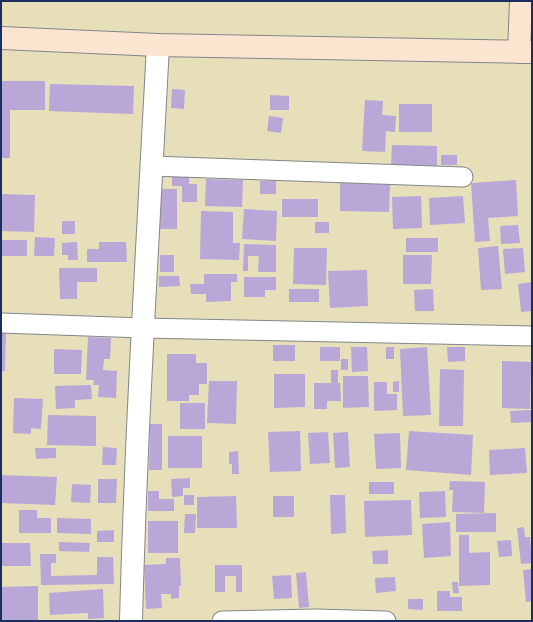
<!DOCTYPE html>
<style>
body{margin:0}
#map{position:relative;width:533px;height:622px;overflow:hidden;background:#e7dfb9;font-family:"Gochi Hand",sans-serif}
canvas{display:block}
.frame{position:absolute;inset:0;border:2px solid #1b2f5e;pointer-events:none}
</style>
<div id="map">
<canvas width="533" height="622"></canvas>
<div class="frame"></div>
</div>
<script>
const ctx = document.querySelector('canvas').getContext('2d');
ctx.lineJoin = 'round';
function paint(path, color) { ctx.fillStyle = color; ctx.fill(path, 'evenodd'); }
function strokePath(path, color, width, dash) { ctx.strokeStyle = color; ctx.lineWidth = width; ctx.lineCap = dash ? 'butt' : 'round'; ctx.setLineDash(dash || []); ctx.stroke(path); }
paint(new Path2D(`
 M1 81H45V110H10V158H1Z
 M50 84 134 86 133 114 49 111Z
 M172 89 185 90 184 109 171 108Z
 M270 95 289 96V110H270Z
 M365 100 383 101 382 115 396 116 395 132 386 131 385 152 362 151Z
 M399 104H432V132H399Z
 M269 116 283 118 281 133 267 131Z
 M392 145 437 146V166L391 165Z
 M441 155H457V165H441Z
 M172 176H189V184H197V202H182V186H172Z
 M206 179 243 180 242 207 205 206Z
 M516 180 518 216 488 218 490 241 475 242 471 183Z
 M260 181H276V194H260Z
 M340 183 390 184 389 212 340 211Z
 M161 189H177V229H160Z
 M2 194 35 195 34 232 1 231Z
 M421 196 422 228 393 229 392 197Z
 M463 196 465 223 430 225 429 198Z
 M282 199H318V217H282Z
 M244 209 277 211 276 241 242 239Z
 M201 211 233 212V243H240L239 260 200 259Z
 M62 221H75V234H62Z
 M315 222H329V233H315Z
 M518 225 520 243 501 244 500 226Z
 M35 237 55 238 54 256H34Z
 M406 238H438V252H406Z
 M1 240H27V256H1Z
 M77 242 78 260H68V255H62V243Z
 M99 242H126L127 262H87V249H99Z
 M244 244 276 245V272H258L259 256H248V271H243Z
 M498 246 502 289 481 290 478 248Z
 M294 248H327L326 285 293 284Z
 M523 248 525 272 505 274 503 249Z
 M160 255H174V272H160Z
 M403 255H432L431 284H403Z
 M59 268H97V282H77V299H60Z
 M367 270 368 306 330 308 328 271Z
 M204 274H237V282H231V301L206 302V294H191L190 284H204Z
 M159 276H179L180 286 159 287Z
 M244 277H276V290H265V297H244Z
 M532 282V311L521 312 518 284Z
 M289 289H319V302H289Z
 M433 289 434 311H415L414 290Z
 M1 330H6L5 371H1Z
 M88 337 111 338 110 359H104L103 370 117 371 116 398 98 397 99 385H93L94 380H86Z
 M273 345H295V361H273Z
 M320 347H340V361H320Z
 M351 347H367L368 371 352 372Z
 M386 347H394V359H386Z
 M427 347 431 415 403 416 400 349Z
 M447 347H465V361L448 362Z
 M54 349 82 350 81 374H54Z
 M167 354H196V363H207V384H199V395H189V401H167Z
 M341 359H348V370H341Z
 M502 361 531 362 530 409 502 408Z
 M440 369 464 370 463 426H439Z
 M331 370H338V383H340L341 401H327V409H314V383H331Z
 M274 374H305V407L274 408Z
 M343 376H368L369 407 343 408Z
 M209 381H237L236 424 207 423Z
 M399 381V392H393V382Z
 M374 382H387V394H397V410L374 411Z
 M91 385 92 399 75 400V408L56 409 55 386Z
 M14 398 43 399 41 429 31 428V434L13 433Z
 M180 403H205V429H180Z
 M532 410V422L511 423 510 411Z
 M48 415 96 416V446L47 445Z
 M150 424H162V470H149Z
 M300 431 301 471 270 472 268 432Z
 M409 431 473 435 471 475 406 470Z
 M328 432 330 463 310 464 308 433Z
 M348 432 350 467 335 468 333 433Z
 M400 433 401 468 376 469 374 434Z
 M168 436H202V468H168Z
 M103 447 117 448 116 465H102Z
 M35 448H56V458L36 459Z
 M525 448 527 473 490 475 489 450Z
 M238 451 239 474H232V464H229V452Z
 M1 475 57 477 55 505 1 503Z
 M190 478V488H183V496L172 497 171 479Z
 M98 479H117L116 503H98Z
 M450 481 485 482 484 513 452 512 453 490H449Z
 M369 482H394V494H369Z
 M72 484 91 485 90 503 71 502Z
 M148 491H159V499H174V511H148Z
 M445 491 446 517 420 518 419 492Z
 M184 495H194V505H184Z
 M330 495H345L346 533 331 534Z
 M236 496 237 528H197V497Z
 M273 496H294V517H273Z
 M411 500 412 535 365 537 364 501Z
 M19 510H37V518H51V533H19Z
 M496 513V532H456V514Z
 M185 514H196L195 533H184Z
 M57 518 91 519V534L57 533Z
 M148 521H178V553H148Z
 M450 522 451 556 424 558 422 524Z
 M524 527 525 537H530L532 563 521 564 517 528Z
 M114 530V542H97V531Z
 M459 535H469V553L490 552V585L459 586Z
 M511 540 512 556 499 557 497 541Z
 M59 542 90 543 89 552 59 551Z
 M1 543H30L31 566H1Z
 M388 550V564H373L372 551Z
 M40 554H56V563H51V576L97 575V557H113L114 584 41 585Z
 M166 558H180L181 586H179V598L171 599V594H161L162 608 146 609 144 565 166 564Z
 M215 565H242V592H236V576H225V592H215Z
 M532 569V601L526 602 523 570Z
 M306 572 309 607 299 608 296 573Z
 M291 575 292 598 274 599 272 576Z
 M395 577 396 591 376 593 375 578Z
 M452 582H458L459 593H453Z
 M38 586V621H1V587Z
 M103 589 104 618 88 619V613L50 615 49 593Z
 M437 591H450V597H462V611H437Z
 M408 599H423V610L408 609Z`), '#b8a7d7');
const minor = new Path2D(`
 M152 166 463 177
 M1 323 143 328 532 336
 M222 621 316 619 386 621`);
const tertiary = new Path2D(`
 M131 621C136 429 148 237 158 45`);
const secondary = new Path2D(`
 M1 38 158 45 532 52
 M519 52 521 1`);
strokePath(minor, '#81878c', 21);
strokePath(tertiary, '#81878c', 24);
strokePath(secondary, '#81878c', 24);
strokePath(minor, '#fff', 19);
strokePath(tertiary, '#fff', 22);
strokePath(secondary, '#fce5d0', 22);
</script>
